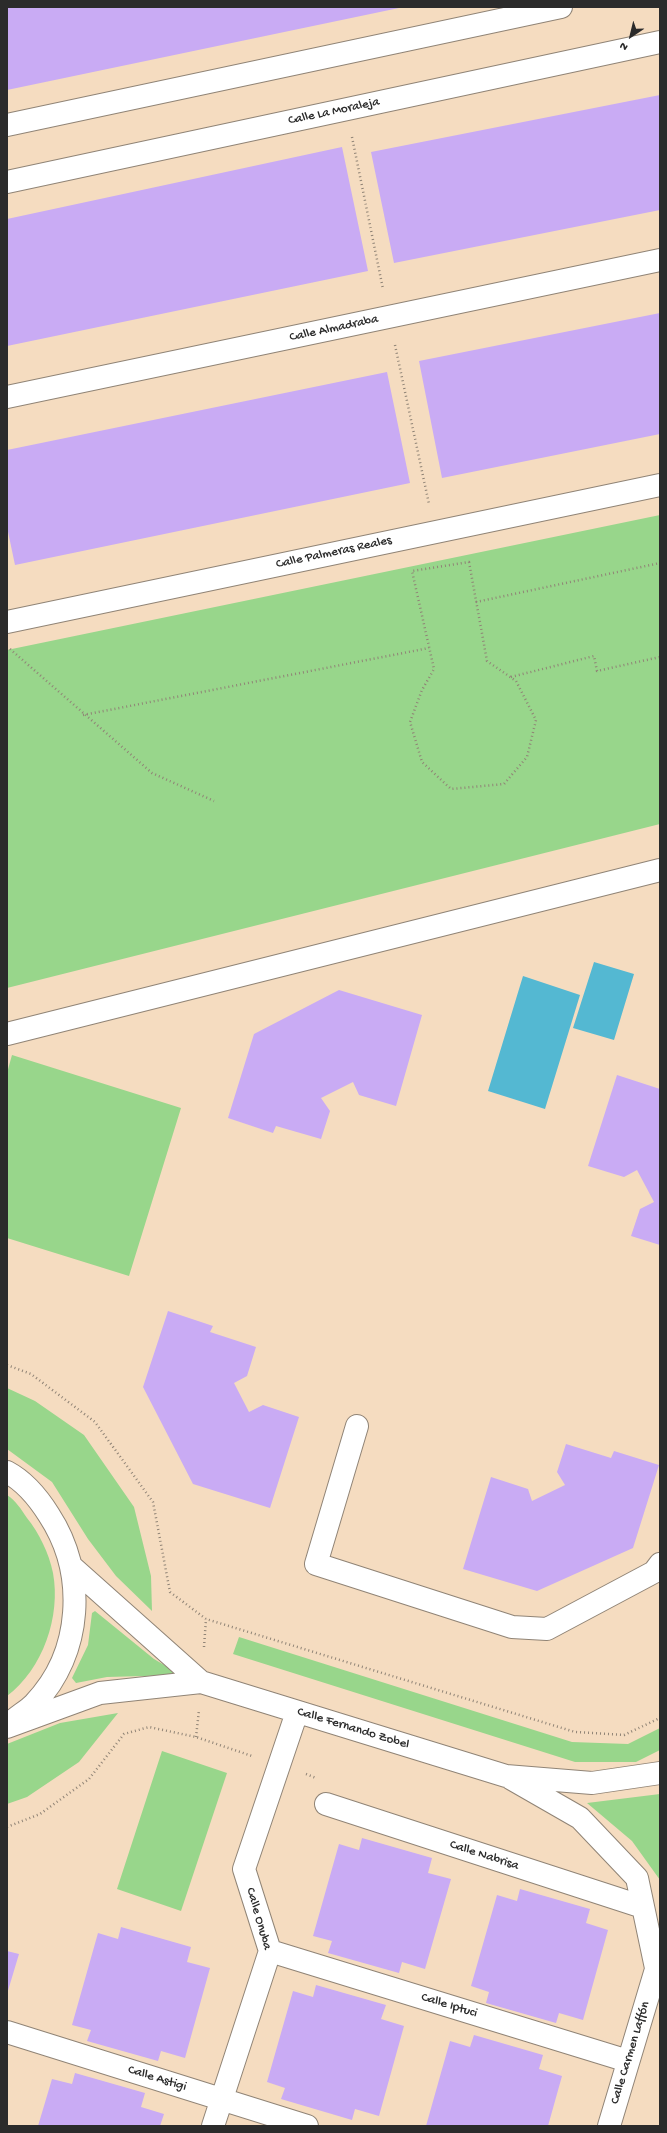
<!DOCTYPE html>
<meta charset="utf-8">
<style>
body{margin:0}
#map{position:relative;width:667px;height:2133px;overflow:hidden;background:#f5dcc0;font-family:"Gochi Hand",sans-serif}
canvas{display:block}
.frame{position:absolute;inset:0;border:8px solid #2b2b2b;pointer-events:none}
.north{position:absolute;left:611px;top:16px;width:40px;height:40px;-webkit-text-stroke:3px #fff;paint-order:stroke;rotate:215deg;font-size:11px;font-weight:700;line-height:16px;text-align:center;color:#2b2b2b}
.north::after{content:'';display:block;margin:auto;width:14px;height:18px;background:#2b2b2b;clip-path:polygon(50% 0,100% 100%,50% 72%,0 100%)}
</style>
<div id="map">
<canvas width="667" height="2133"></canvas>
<div class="frame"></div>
<div class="north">N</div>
</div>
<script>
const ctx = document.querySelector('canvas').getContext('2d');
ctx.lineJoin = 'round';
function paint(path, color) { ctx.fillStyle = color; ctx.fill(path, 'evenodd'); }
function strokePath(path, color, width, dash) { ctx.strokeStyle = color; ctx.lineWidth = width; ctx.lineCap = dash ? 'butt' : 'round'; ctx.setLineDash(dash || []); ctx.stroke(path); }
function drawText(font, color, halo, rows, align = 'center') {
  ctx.font = font + ' "Gochi Hand",sans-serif'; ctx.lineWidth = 3.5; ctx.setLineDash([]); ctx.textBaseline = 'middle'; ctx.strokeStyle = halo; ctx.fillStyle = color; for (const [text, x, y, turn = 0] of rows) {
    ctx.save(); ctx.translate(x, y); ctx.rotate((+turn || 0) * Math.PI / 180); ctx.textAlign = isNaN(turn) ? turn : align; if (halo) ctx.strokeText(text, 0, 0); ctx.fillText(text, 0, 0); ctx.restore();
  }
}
paint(new Path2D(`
 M660 515V824L7 988V650Z
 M12 1055 181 1108 129 1276 7 1238V1073Z
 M7 1388 35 1401 84 1435 134 1507 151 1576 152 1611 116 1576 88 1539 52 1482 7 1449Z
 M7 1495C16 1501 21 1509 27 1518 39 1533 49 1553 53 1573 61 1616 43 1669 7 1696Z
 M95 1611 154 1659 181 1675 107 1677 76 1683 72 1678 88 1645 92 1613Z
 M239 1637 572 1742 628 1744 660 1728V1750L636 1762H575L233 1654Z
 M118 1713 79 1762 27 1797 7 1804V1744L60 1723Z
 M162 1751 227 1773 181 1911 117 1889Z
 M660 1794V1880L632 1841 587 1803Z`), '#98d68b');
paint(new Path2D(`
 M594 962 634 974 614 1040 573 1028Z
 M523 976 580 995 545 1109 488 1091Z`), '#54b8d2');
paint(new Path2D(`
 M7 7H399V8L7 90Z
 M660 95V210L394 263 371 152Z
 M342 147 368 271 7 346V219Z
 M660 313V434L442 478 419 361Z
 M387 372 410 483 15 565 7 527V450Z
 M339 990 422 1015 396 1106 359 1095 353 1082 321 1098 330 1111 321 1139 276 1126 273 1133 228 1118 254 1034Z
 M617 1075 660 1089V1245L631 1236 640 1209 654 1202 637 1170 624 1177 588 1166Z
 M168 1311 213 1326 210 1332 256 1347 247 1376 234 1383 249 1412 263 1405 299 1417 270 1508 193 1484 143 1387Z
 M566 1444 611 1458 614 1451 659 1465 633 1548 537 1591 463 1569 491 1477 528 1489 532 1501 565 1485 557 1472Z
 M362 1838 432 1858 428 1873 451 1879 425 1969 402 1962 399 1973 328 1953 332 1941 313 1936 339 1844 359 1850Z
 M520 1889 590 1909 586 1923 608 1930 583 2020 559 2013 556 2023 486 2003 489 1992 471 1986 497 1895 517 1901Z
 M121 1927 191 1947 187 1962 210 1968 185 2058 161 2051 158 2061 87 2041 91 2030 72 2025 98 1933 118 1939Z
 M7 1951 19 1954 7 1994Z
 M316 1985 386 2005 381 2019 404 2026 379 2116 355 2109 352 2120 281 2099 285 2088 267 2082 293 1991 313 1997Z
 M474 2035 543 2055 539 2069 562 2076 548 2126H426L450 2041 470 2047Z
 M75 2073 145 2093 141 2107 164 2114 160 2126H38L52 2079 72 2084Z`), '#c9abf4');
const minor = new Path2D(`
 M7 125 561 7
 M7 182 660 42
 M7 397 660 260
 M7 622 660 485
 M7 1034 660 870
 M357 1426 316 1564 512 1627 547 1629 654 1572 660 1564
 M7 1472C24 1481 39 1499 49 1515 87 1573 83 1653 34 1704 28 1710 21 1714 15 1719
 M72 1567 201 1682
 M7 1727 100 1693 201 1682 506 1776 592 1783 660 1773
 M512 1779 580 1818 637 1878 656 1968
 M326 1804 643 1907
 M270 1951 628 2061
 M7 2032 307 2126
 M213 2126 270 1951 244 1869 297 1712
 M609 2126 660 1956`);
strokePath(minor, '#908476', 24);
strokePath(new Path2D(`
 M352 137 383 289
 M395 345 429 504
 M469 562 487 661 516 681 536 720 527 757 504 784 451 789 422 762 410 722 422 690 434 669 412 571Z
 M476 602 660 563
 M10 649 152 773 214 801
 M511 677 594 656 597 671 660 657
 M83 715 429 648
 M7 1365 31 1374 95 1422 153 1502 170 1592 206 1619 575 1732 624 1735 660 1718
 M204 1647 206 1619
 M196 1737 199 1710
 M306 1774 316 1778
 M7 1827 40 1814 89 1779 124 1734 149 1727 196 1737 252 1756`), '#908476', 2.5, [1, 3]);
strokePath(minor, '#fff', 22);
drawText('13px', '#2b2b2b', '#fff', [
 ["Calle La Moraleja",334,112,-12],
 ["Calle Almadraba",334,329,-12],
 ["Calle Palmeras Reales",334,553,-12],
 ["Calle Fernando Zobel",353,1729,17],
 ["Calle Nabrisa",484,1856,18],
 ["Calle Onuba",258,1919,74],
 ["Calle Iptuci",449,2006,17],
 ["Calle Carmen Laffón",631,2053,-73],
 ["Calle Astigi",157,2079,17]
]);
</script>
